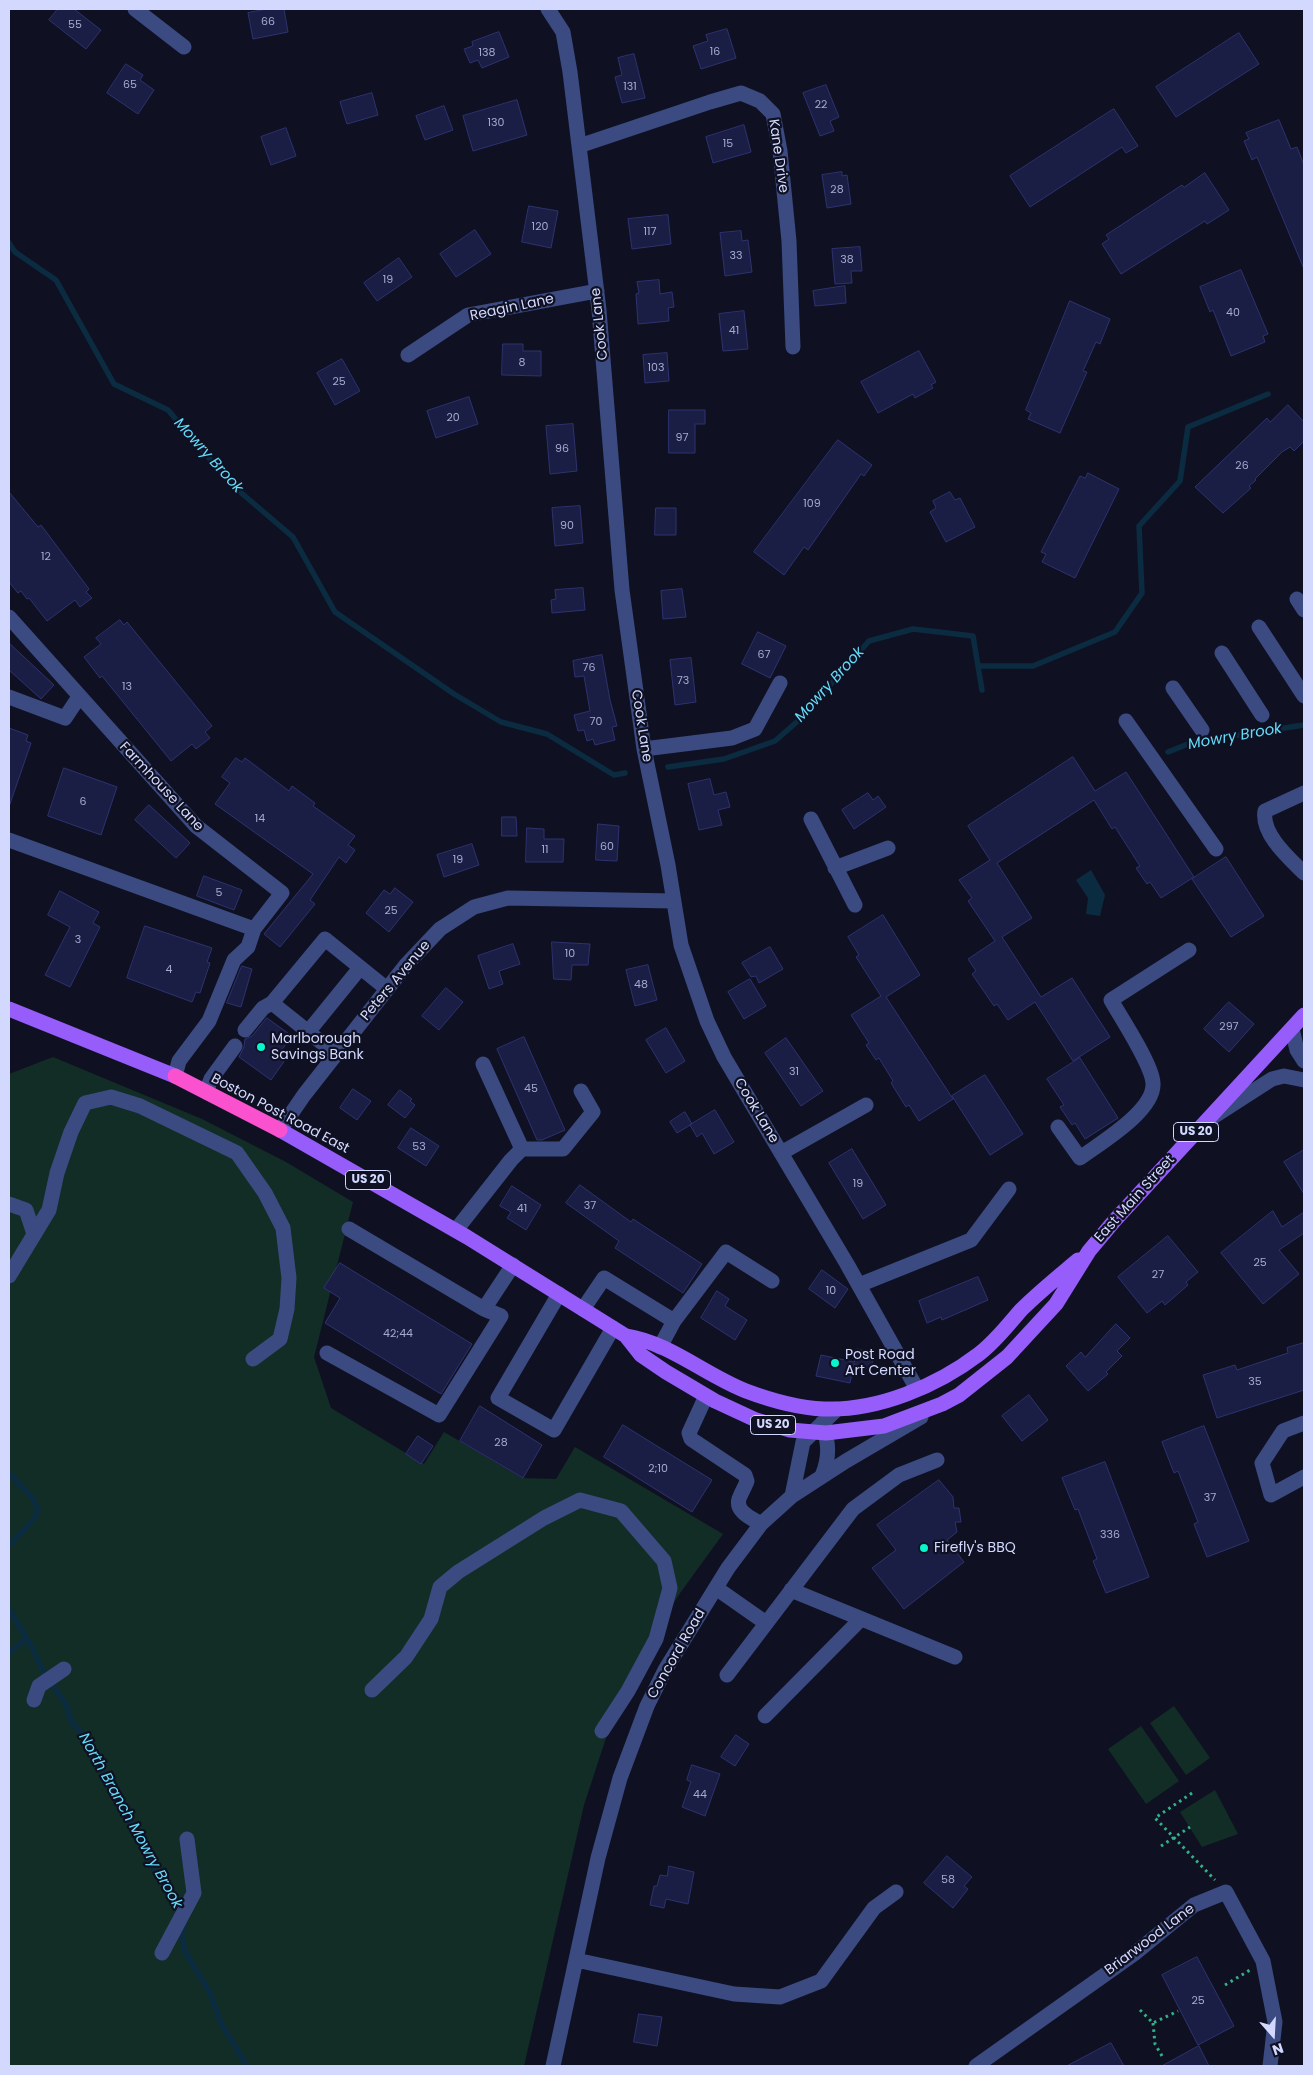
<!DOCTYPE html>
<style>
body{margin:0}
#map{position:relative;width:1313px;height:2075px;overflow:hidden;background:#0f1123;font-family:Poppins,sans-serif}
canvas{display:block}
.frame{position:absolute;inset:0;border:10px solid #d3d9fe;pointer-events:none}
.north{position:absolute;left:1248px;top:2010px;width:50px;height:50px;-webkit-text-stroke:4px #0f1123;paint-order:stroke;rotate:161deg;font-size:14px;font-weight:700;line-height:20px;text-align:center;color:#d3d9fe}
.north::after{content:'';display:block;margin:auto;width:18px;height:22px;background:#d3d9fe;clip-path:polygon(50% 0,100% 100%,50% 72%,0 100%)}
</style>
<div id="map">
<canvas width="1313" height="2075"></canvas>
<div class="frame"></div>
<div class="north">N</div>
</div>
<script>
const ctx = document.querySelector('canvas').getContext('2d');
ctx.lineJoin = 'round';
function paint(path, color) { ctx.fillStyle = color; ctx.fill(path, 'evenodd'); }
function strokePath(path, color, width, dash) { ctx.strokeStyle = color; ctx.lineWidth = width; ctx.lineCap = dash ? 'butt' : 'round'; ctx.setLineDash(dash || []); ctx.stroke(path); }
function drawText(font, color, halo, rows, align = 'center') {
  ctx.font = font + ' Poppins,sans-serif'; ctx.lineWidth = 4.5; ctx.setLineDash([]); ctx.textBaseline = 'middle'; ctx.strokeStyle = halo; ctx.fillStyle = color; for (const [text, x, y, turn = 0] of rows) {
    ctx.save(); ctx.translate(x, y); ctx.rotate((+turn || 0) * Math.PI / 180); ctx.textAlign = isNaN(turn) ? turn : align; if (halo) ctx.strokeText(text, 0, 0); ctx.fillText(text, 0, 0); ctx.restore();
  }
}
paint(new Path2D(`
 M53 1057 202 1119 286 1162 353 1202 314 1357 331 1408 424 1464 444 1432 522 1478 556 1479 575 1447 723 1534 678 1596 658 1629 608 1732 584 1805 524 2066H9V1074Z
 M1174 1706 1210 1758 1186 1775 1150 1723Z
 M1141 1726 1179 1781 1146 1804 1108 1749Z
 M1215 1790 1238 1834 1202 1847 1180 1812Z`), '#122d25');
paint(new Path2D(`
 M1091 870 1105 895 1100 916 1086 914 1088 898 1076 880Z`), '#0b2c40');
strokePath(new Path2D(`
 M9 243 15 252 56 280 114 384 168 410 232 485 293 537 335 612 454 694 501 722 547 734 614 775 625 773
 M979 666H1033L1115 632 1142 593 1139 526 1180 481 1188 427 1268 394
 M1168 752 1193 742 1304 725
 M668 767 724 759 775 741 799 720 869 641 913 629 973 636 982 690
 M9 1473 32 1497 38 1510 33 1520 9 1546
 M9 1609 34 1651 44 1674
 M9 1653 26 1638
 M53 1686 66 1704 71 1721 84 1736 100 1764 111 1792 123 1807 159 1878 181 1913
 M185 1921 182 1934 185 1951 210 1993 221 2023 247 2066`), '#0b2c40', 5.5);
const building = new Path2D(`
 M58 9H74L101 30 86 49 49 20Z
 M267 9H284L288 32 253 39 248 13Z
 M727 29 736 58 701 69 693 46 708 41 706 35Z
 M499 32 509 57 482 68 478 60 470 63 464 49 473 46 472 42Z
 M1239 33 1259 64 1176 117 1156 87Z
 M634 54 645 98 622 103 615 77 622 75 618 58Z
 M126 64 143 75 140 80 154 90 138 114 107 93Z
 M826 85 839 117 830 121 834 131 820 136 803 93Z
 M372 93 378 115 347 124 340 102Z
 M517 100 527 135 473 151 463 116Z
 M444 106 453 130 425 140 416 116Z
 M1114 109 1138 146 1126 153 1122 147 1030 207 1010 176Z
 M1279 120 1291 149 1297 147 1304 165V269L1257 157 1252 160 1244 141 1249 139 1246 133Z
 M744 125 751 152 713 163 706 137Z
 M286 128 296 156 271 165 261 137Z
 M842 172V176L847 175 851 204 827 208 822 175Z
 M1205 173 1229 210 1207 224 1205 221 1121 274 1102 244 1109 239 1106 235 1182 185 1184 187Z
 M529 206 558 211 551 248 522 242Z
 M668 215 671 244 632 249 628 219Z
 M475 230 491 254 456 277 440 254Z
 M741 231 742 241 748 240 752 272 725 276 720 233Z
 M860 247 862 271H851L852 283 835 284 832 249Z
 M399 258 412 277 377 301 364 283Z
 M1241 270 1268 334 1263 336 1265 342 1231 356 1213 310 1210 312 1200 287Z
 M659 280 660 294 672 292 674 307 668 308 669 321 638 324 636 294 639 293 637 282Z
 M845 286 846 303 815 306 813 291Z
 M1070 301 1110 319 1100 344 1096 342 1083 371 1087 372 1060 433 1028 419 1031 413 1026 410Z
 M744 311 748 349 723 351 719 314Z
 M503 344H523V351H541V376L502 375Z
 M919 351 936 382 931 385 933 388 915 398 913 394 878 413 861 382Z
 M667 353 669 381 645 383 643 355Z
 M342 359 360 391 335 405 317 373Z
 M469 397 478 424 436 438 427 411Z
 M1288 405 1304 422V441L1294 451 1290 447 1282 452 1255 479 1256 480 1249 486 1251 488 1223 513 1195 487 1267 418 1270 422Z
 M669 410H705V424H695V453H669Z
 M573 424 577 471 550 474 546 426Z
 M838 440 872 465 864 476 861 474 808 550 804 547 784 575 754 552Z
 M1088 473 1119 489 1075 578 1042 562 1046 554 1041 552 1080 476 1085 478Z
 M9 492 38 527 41 525 89 589 86 592 92 598 80 607 75 600 47 621 29 598 27 599 21 591 18 593 9 582Z
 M950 492 955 500 960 498 975 527 946 542 930 512 936 508 933 501Z
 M580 506 583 543 555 546 552 508Z
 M656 508H676V535H655Z
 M583 588 585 610 552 613 551 600 556 599 555 590Z
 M682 589 686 617 663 619 661 591Z
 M120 620 124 625 127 622 212 726 205 732 210 738 196 749 192 744 171 761 102 676 100 678 84 657 101 644 96 638Z
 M758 632 786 646 770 678 742 664Z
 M9 643 54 685 41 699 9 670Z
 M602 655 610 700 617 726 612 727 615 740 595 745 593 739 587 741 584 730 578 731 574 715 590 711 584 676 575 677 573 661Z
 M691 658 696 702 675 705 670 660Z
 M9 728 28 735 26 741 31 743 10 804Z
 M1073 757 1095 791 1126 772 1194 877 1161 898 1150 882 1147 884 1136 868 1140 866 1115 827 1112 829 1094 800 997 863 1032 918 1002 937 1041 997 1072 978 1110 1037 1073 1061 1035 1002 1008 1020 997 1004 994 1006 972 974 976 971 968 959 995 941 968 901 972 898 959 880 990 860 968 826Z
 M236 758 242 762 245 758 289 791 292 786 315 803 313 806 355 836 348 845 355 850 346 863 339 857 310 900 315 904 280 947 264 934 313 874 215 804 230 783 222 777Z
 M64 768 117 787 101 835 48 816Z
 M710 779 714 795 726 792 730 807 718 810 722 825 699 830 688 784Z
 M868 793 873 800 878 796 886 807 854 829 842 810Z
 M149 805 190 843 176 858 135 820Z
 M502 817H516L517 836H502Z
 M598 824 619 826 617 861 596 860Z
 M527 828 544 829V839H564L563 862H526Z
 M472 844 479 865 444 877 437 855Z
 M1226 857 1264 916 1231 937 1192 879Z
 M204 876 242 890 234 910 197 896Z
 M395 888 413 902 389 932 366 913 384 890 390 894Z
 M60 891 99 912 93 923 100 927 70 987 45 975 70 927 48 915Z
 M883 915 920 975 886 997 953 1099 919 1121 909 1105 906 1107 891 1083 893 1081 879 1058 876 1060 866 1045 869 1043 851 1015 881 996 856 957 859 955 848 937Z
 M145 926 212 948 207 962 210 963 200 993 196 992 192 1002 127 978Z
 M552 942 590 944 588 965H572L571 980 554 979Z
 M513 944 520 964 499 971 503 984 489 989 478 956Z
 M770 947 783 969 759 983 756 976 751 977 742 963Z
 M648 965 657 1000 635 1006 626 970Z
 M242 966 252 969 241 1007 227 1003Z
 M750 979 766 1006 744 1019 728 992Z
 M446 988 463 1002 439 1030 422 1016Z
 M1229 1002 1254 1024 1229 1052 1204 1029Z
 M267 1018 292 1036 278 1055 285 1060 271 1080 239 1057 244 1047 245 1039 252 1036Z
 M666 1028 685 1061 666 1073 646 1040Z
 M524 1037 565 1130 542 1140H537L497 1049Z
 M786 1038 823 1091 801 1106 765 1053Z
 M1080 1058 1118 1118 1085 1139 1075 1123 1072 1125 1060 1107 1064 1105 1047 1079Z
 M985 1075 1023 1134 990 1155 952 1096Z
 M353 1089 371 1101 357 1120 340 1108Z
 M400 1090 412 1099 410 1101 415 1105 405 1118 388 1105Z
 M715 1110 734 1142 714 1154 702 1133 697 1137 690 1125Z
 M685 1112 692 1124 677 1133 670 1122Z
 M411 1128 439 1146 426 1166 398 1148Z
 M852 1149 886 1205 863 1219 829 1163Z
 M1304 1150V1194L1284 1162Z
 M580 1185 631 1222 633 1219 702 1264 683 1293 615 1248 619 1241 566 1203Z
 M512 1186 541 1205 526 1230 507 1218 511 1212 500 1206Z
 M1273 1211 1282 1227 1304 1212V1233L1279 1250 1299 1274 1263 1304 1221 1253Z
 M1168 1236 1198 1272 1186 1282 1188 1285 1165 1305 1162 1301 1147 1313 1118 1277Z
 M340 1263 472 1344 441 1394 325 1323 340 1298 324 1288Z
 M822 1270 848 1289 835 1308 809 1289Z
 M978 1277 988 1300 942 1320 941 1317 927 1323 919 1301Z
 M717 1291 729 1299 725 1306 747 1320 735 1340 701 1318Z
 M1116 1324 1130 1338 1117 1351 1122 1356 1106 1372 1108 1374 1088 1391 1066 1366 1081 1352 1085 1357Z
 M1304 1343V1390L1217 1418 1203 1375 1235 1365 1237 1370 1288 1353 1287 1348Z
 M857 1349 874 1353 871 1370 854 1364 850 1383 816 1376 821 1355 854 1362Z
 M1029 1395 1048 1420 1022 1441 1002 1416Z
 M480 1406 542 1445 523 1478 460 1441Z
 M623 1425 712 1480 692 1512 604 1457Z
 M1204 1426 1249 1541 1207 1557 1194 1524 1198 1522 1178 1471 1174 1473 1162 1442Z
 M418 1436 433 1446 421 1464 406 1454Z
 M1105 1462 1149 1577 1106 1593 1093 1561 1097 1559 1078 1509 1075 1510 1062 1478Z
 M939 1480 953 1497 954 1508H959L961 1522H955L957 1532 947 1540 964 1562 904 1609 872 1568 896 1550 877 1525Z
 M736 1735 749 1744 735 1766 721 1757Z
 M692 1765 720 1774 705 1816 682 1807 691 1782 687 1780Z
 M947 1856 972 1877 964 1886 968 1889 953 1908 924 1883Z
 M669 1866 694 1872 688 1904 666 1899 664 1908 650 1905 654 1886H657L660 1875 667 1876Z
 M1197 1957 1234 2026 1198 2045 1162 1975Z
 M639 2014 662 2017 657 2046 634 2042Z
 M1111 2043 1124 2066H1067Z
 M1199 2046 1209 2066H1162Z`);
paint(building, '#1b1e44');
strokePath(building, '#2e326f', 1);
strokePath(new Path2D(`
 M1192 1793 1155 1818 1215 1880
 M1161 1846 1190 1827
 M1225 1985 1250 1970
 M1140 2010 1153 2023 1178 2011
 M1153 2023 1155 2044 1162 2056`), '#32b289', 3, [2.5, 4]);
strokePath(new Path2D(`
 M135 9 184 47
 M548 9 563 32 570 72 599 310 622 590 644 749 668 865 681 945 707 1021 724 1057 847 1264 917 1389
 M579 146 710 102 741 93 760 101 773 114 780 151 789 241 793 347
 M408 355 468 315 597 291
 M1297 599 1304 610
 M9 617 196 826 282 893 254 929 9 840
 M1259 627 1304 696
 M1222 653 1262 715
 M1173 688 1202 730
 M9 697 65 718 79 697
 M1126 721 1216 849
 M644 749 732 738 755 729 780 683
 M1304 793 1265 811C1261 834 1289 858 1304 873
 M811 819 855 905
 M835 868 888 848
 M272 1003 336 1054
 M1292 1029 1297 1050 1304 1061
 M245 1030 263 1008 272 1003 325 939 387 989
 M308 1032 360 968
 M175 1076 179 1061 209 1021 234 960 248 947 254 929
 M206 1092 211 1079 235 1046
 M1213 1117 1272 1079 1284 1076 1304 1080
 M1058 1127 1080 1158C1100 1143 1155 1111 1153 1083 1152 1064 1121 1018 1111 1000L1189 950
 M280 1130 304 1095 406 965 440 929 474 907 508 898 674 901
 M522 1149H563L593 1112 581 1091
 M781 1153 866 1105
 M9 1204 26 1210 34 1234
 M349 1229 484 1309 513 1265
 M456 1230 511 1160 522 1149 483 1064
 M9 1276 49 1210 57 1173 71 1132 85 1103 111 1097 140 1106 237 1153 265 1193 283 1228 289 1278 287 1309 280 1339 253 1359
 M859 1285 971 1240 1009 1189
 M559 1294 498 1398 554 1430 613 1328
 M583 1309 604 1278 674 1321
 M660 1347 674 1321 726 1252 772 1281
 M327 1353 439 1415 501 1316 484 1309
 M706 1396 689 1433 691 1439 745 1475 747 1481C745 1487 741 1493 739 1499 735 1512 753 1519 761 1524
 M1304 1423 1283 1431 1262 1463 1271 1495 1304 1477
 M822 1476C830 1457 829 1442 822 1423
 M792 1496 803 1442 837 1409
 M716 1588 766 1623
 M791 1590 955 1657
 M727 1675 853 1509 899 1475 937 1460
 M372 1690 406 1657 431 1619 440 1587 458 1572 544 1518 580 1500 621 1511 664 1561 670 1588 656 1639 628 1691 602 1731
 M34 1700 39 1686 64 1669
 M765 1716 861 1619
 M162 1953 194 1893 187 1839
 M576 1960 734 1994 780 1997 821 1981 874 1908 896 1892
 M553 2066 598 1858 620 1778 647 1706 665 1670 728 1568 761 1524 792 1496 846 1461 921 1417
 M976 2066 1134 1954 1194 1905 1226 1892 1263 1961 1275 2022 1270 2066`), '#3b4b81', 15);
strokePath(new Path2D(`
 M9 1009 175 1076
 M280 1130 467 1237 626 1336 641 1355 666 1372 715 1401 756 1420 790 1430 826 1433 884 1426 942 1404 959 1395 1007 1357 1056 1304 1089 1251 1115 1220 1304 1015
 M626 1336C670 1343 705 1375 746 1391 770 1400 799 1408 824 1409 878 1411 937 1386 979 1354 995 1342 1008 1325 1021 1310 1039 1292 1059 1276 1078 1260`), '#965dfa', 15);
strokePath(new Path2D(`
 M175 1076 280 1130`), '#fa51ce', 15);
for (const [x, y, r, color] of [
 [261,1047,5,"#07f5cf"],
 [835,1363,5,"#07f5cf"],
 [924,1548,5,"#07f5cf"]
]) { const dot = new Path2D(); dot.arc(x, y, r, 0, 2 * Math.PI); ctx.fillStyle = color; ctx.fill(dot); strokePath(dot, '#0f1123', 2); }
drawText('11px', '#a5aad0', null, [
 ["66",268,22],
 ["55",75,25],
 ["16",715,52],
 ["138",487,53],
 ["65",130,85],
 ["131",630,87],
 ["22",821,105],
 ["130",496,123],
 ["15",728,144],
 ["28",837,190],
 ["120",540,227],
 ["117",650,232],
 ["33",736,256],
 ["38",847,260],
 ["19",388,280],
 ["40",1233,313],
 ["41",734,331],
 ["8",522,363],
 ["103",656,368],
 ["25",339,382],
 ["20",453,418],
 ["97",682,438],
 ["96",562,449],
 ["26",1242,466],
 ["109",812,504],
 ["90",567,526],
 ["12",46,557],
 ["67",764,655],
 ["76",589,668],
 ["73",683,681],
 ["13",127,687],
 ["70",596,722],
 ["6",83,802],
 ["14",260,819],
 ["60",607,847],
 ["11",545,850],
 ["19",458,860],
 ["5",219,893],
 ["25",391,911],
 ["3",78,940],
 ["10",570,954],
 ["4",169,970],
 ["48",641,985],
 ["297",1229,1027],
 ["31",794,1072],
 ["45",531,1089],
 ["53",419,1147],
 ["19",858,1184],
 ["37",590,1206],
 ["41",522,1209],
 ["25",1260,1263],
 ["27",1158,1275],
 ["10",831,1291],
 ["42;44",398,1334],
 ["35",1255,1382],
 ["28",501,1443],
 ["2;10",658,1469],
 ["37",1210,1498],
 ["336",1110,1535],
 ["44",700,1795],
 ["58",948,1880],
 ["25",1198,2001]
]);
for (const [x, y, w] of [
 [1196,1132,45],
 [368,1180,45],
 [773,1425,45]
]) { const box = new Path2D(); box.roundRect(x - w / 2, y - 9.5, w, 19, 4); ctx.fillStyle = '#0f1123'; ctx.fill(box); strokePath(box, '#d3d9fe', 1); }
drawText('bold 12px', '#d3d9fe', null, [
 ["US 20",1196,1132],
 ["US 20",368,1180],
 ["US 20",773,1425]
]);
drawText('14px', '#d3d9fe', '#0f1123', [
 ["Kane Drive",778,156,82],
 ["Reagin Lane",512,308,-12],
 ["Cook Lane",600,324,-96],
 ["Cook Lane",641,726,81],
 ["Farmhouse Lane",161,787,47],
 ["Peters Avenue",396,981,-50],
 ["Cook Lane",756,1111,59],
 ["Boston Post Road East",280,1114,28],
 ["East Main Street",1135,1199,-48],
 ["Concord Road",677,1654,-60],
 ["Briarwood Lane",1150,1940,-37]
]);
drawText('14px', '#d3d9fe', '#0f1123', [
 ["Marlborough",271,1039],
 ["Savings Bank",271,1055],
 ["Post Road",845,1355],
 ["Art Center",845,1371],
 ["Firefly's BBQ",934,1548]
], 'left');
drawText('italic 15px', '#64dcfa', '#0f1123', [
 ["Mowry Brook",208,456,48],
 ["Mowry Brook",830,685,-48],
 ["Mowry Brook",1235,737,-10],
 ["North Branch Mowry Brook",130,1821,61]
]);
</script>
